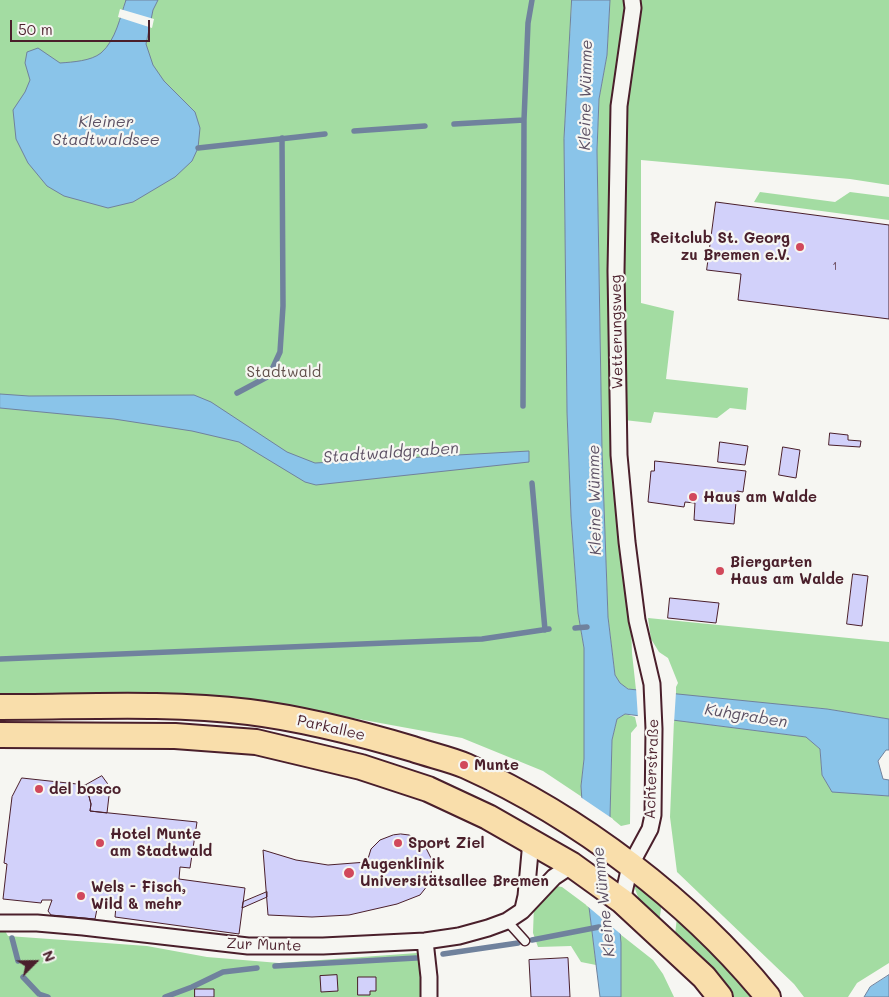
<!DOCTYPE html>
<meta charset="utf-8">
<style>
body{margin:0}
#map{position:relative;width:889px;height:997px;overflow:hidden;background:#f6f6f2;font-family:Mali,sans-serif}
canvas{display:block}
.north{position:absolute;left:10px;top:937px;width:50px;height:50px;-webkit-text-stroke:4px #f6f6f2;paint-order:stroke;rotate:67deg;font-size:14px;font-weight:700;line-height:20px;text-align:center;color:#4a1f2b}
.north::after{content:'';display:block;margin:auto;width:18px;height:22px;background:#4a1f2b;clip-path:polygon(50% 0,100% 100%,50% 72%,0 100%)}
.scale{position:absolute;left:10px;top:20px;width:140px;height:22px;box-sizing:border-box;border:2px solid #4a1f2b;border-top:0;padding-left:6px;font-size:15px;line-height:18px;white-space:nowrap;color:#4a1f2b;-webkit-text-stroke:4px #f6f6f2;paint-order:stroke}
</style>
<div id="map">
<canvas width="889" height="997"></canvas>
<div class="north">N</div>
<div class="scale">50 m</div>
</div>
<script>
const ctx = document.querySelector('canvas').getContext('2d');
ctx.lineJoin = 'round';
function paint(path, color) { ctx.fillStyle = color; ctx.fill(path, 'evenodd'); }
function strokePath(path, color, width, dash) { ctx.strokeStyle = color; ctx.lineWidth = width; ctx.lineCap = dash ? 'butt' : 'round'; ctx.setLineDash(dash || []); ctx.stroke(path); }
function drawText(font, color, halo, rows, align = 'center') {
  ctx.font = font + ' Mali,sans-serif'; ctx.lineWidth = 4.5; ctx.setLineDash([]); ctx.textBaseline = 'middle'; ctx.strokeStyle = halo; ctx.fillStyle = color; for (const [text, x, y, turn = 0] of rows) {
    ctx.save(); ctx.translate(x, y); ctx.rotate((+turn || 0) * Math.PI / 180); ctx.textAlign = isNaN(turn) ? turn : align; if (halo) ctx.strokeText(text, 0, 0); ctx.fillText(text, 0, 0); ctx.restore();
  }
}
paint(new Path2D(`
 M0 0H572L564 139 567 414 571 516 578 613 584 648 585 695 584 759 581 786 582 797 543 771 462 738 238 697 0 698Z
 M610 0H889V185L850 179 641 160V303L674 311 666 379 748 388 746 410 730 408 717 418 654 412 651 423 624 420 632 653 636 690C625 689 620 685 615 675L608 617 602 450 597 150 599 99 607 55Z
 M760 192 835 202 850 192 889 197V220L754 202Z
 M648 618 889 642V719L827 709 676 695V687L678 683 668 658 659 652 651 639Z
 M625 714 635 717 637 726 631 733 630 824 621 826 610 817 612 740 617 719Z
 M674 720 807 737 820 749 822 775 832 791 889 796V963L857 983 848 997H804L794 984 677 872 670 817Z
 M636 881 662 902 659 923C645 910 639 903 634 885Z
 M551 885 562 887 589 907 596 965 581 962 571 946 538 947 533 933 534 905Z
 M677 917 716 953 754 997H734L675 935Z
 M0 929H4L8 936 147 946 207 957 279 963 417 953 421 962 422 997H0Z
 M620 934 653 960 663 974 674 997H621Z`), '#a3dca2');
const water = new Path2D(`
 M126 0H158L153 10 146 44 153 65 164 81 195 112 200 128 198 148 192 161 175 177 133 202 108 208 64 196 47 186 28 163 16 139 13 110 25 92 30 80 25 63 27 52 38 48 60 63C73 62 91 61 101 53 116 40 120 17 126 0Z
 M572 0H610L607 55 599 99 597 150 602 450 608 617 615 675 620 683 628 689 827 709 889 719V750H886L878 761 883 779 889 780V796L832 792 822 775 820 749 806 737 625 714 617 719 612 740 610 817 621 943V997H600L589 907 581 786 584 759V648L578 613 571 516 567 412 564 139Z
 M0 394 29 396 194 395 211 402 287 452 315 463 529 451V462L316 485 305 482 239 442 192 431 114 419 0 408Z
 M889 975V997H864L870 987Z`);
paint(water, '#8ac4e9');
strokePath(water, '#70829d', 1);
paint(new Path2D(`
 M120 9 154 19 152 28 118 17Z
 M636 688 676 692 674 723 638 718Z
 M579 796 613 819 623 936 586 905Z`), '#f6f6f2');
strokePath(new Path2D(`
 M454 124 524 120
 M354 131 425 126
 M198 148 325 134
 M237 393 269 376 280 352 283 306 282 138
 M523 406 524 120 528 23 532 0
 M532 483 545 630
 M575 628 587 627
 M0 659 482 639 549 629
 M12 938 18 961
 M532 940 599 927
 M443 954 518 943
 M275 966 416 958
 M23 977 39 994 48 997
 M165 997 192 987 223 972 257 968`), '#70829d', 5.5);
const building = new Path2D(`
 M716 202 889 225V319L738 300 741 274 707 270Z
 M830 433 848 435V440L861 441 860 447 829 445Z
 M720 442 748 446 745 465 718 462Z
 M783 447 800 450 796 478 779 475Z
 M655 461 746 471 743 492 737 491 734 524 694 520 695 503 685 502 684 507 648 502 651 471H654Z
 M853 574 868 576 862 626 847 624Z
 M670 598 719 603 716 623 668 618Z
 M102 776 110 787 107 813 90 811 91 804 86 785Z
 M22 778 86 785 91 804 90 811 197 822 190 868 180 867 179 879 245 888 239 934 115 917 116 906 98 904 95 919 51 915 48 911 52 900H42L41 903 3 899 7 864 4 863 12 797Z
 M401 834 409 835 418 839 425 846 432 860 431 877 428 885 420 895 397 904 349 915 312 917 268 915 263 850 296 860 309 862 328 865 367 862 371 849 380 840 393 835Z
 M267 892V897L242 908 243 902Z
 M568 958 570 997H531L529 960Z
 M337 975 338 991 321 992 320 976Z
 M358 977H376V991H370V995H358Z
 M195 989H214V997H195Z`);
paint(building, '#d2d1fa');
strokePath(building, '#4a1f2b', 1);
const service = new Path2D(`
 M507 921 525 941`);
const minor = new Path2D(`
 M622 901 630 866 650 829 653 815 654 729 652 684 637 620 627 542 619 455 616 271 619 106 633 8 632 0
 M523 909 526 896 531 841
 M0 923H37L83 927 248 946H323L425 941 459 936 488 928 507 921 522 911 554 877 572 865
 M425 941 429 977V997`);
const primary = new Path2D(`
 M0 707C83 707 167 702 249 712 305 719 359 733 413 749 430 755 450 759 466 766 579 817 690 901 768 997
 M0 735 175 736 256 742 361 767 428 789 488 817 572 865 622 901 704 977 720 997`);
strokePath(service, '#4a1f2b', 11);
strokePath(minor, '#4a1f2b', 19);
strokePath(primary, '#4a1f2b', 28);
strokePath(service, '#f6f6f2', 8);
strokePath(minor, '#f6f6f2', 15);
strokePath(primary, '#f9deab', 24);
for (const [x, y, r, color] of [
 [800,247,5,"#d1495b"],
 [693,497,5,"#d1495b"],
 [720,571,5,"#d1495b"],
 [464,765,5,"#d1495b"],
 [39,789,5,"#d1495b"],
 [100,843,5,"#d1495b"],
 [398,843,5,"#d1495b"],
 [349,873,6,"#d1495b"],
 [81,896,5,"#d1495b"]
]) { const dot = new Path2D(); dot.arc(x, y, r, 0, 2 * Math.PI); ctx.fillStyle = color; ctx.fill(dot); strokePath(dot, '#f6f6f2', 2); }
drawText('12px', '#6c4c5f', null, [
 ["1",835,266]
]);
drawText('bold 15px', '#4a1f2b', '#f6f6f2', [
 ["Reitclub St. Georg",790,238,"right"],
 ["zu Bremen e.V.",790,255,"right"],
 ["Haus am Walde",703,497],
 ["Biergarten",730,562],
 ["Haus am Walde",730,579],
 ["Munte",474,765],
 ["del bosco",49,789],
 ["Hotel Munte",110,834],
 ["am Stadtwald",110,851],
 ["Sport Ziel",408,843],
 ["Augenklinik",360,864],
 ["Universitätsallee Bremen",360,881],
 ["Wels - Fisch,",91,887],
 ["Wild & mehr",91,904]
], 'left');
drawText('15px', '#4a1f2b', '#f6f6f2', [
 ["Wetterungsweg",617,332,-91],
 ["Parkallee",331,728,13],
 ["Achterstraße",652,769,-88],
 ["Zur Munte",264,945,2]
]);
drawText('15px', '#604e49', '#f6f6f2', [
 ["Stadtwald",284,372]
]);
drawText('italic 16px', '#5d5164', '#f6f6f2', [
 ["Kleine Wümme",586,95,-89],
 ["Kleiner",106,122],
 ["Stadtwaldsee",106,140],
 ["Stadtwaldgraben",391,453,-4],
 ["Kleine Wümme",595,500,-91],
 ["Kuhgraben",746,716,9],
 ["Kleine Wümme",604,902,-96]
]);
</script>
